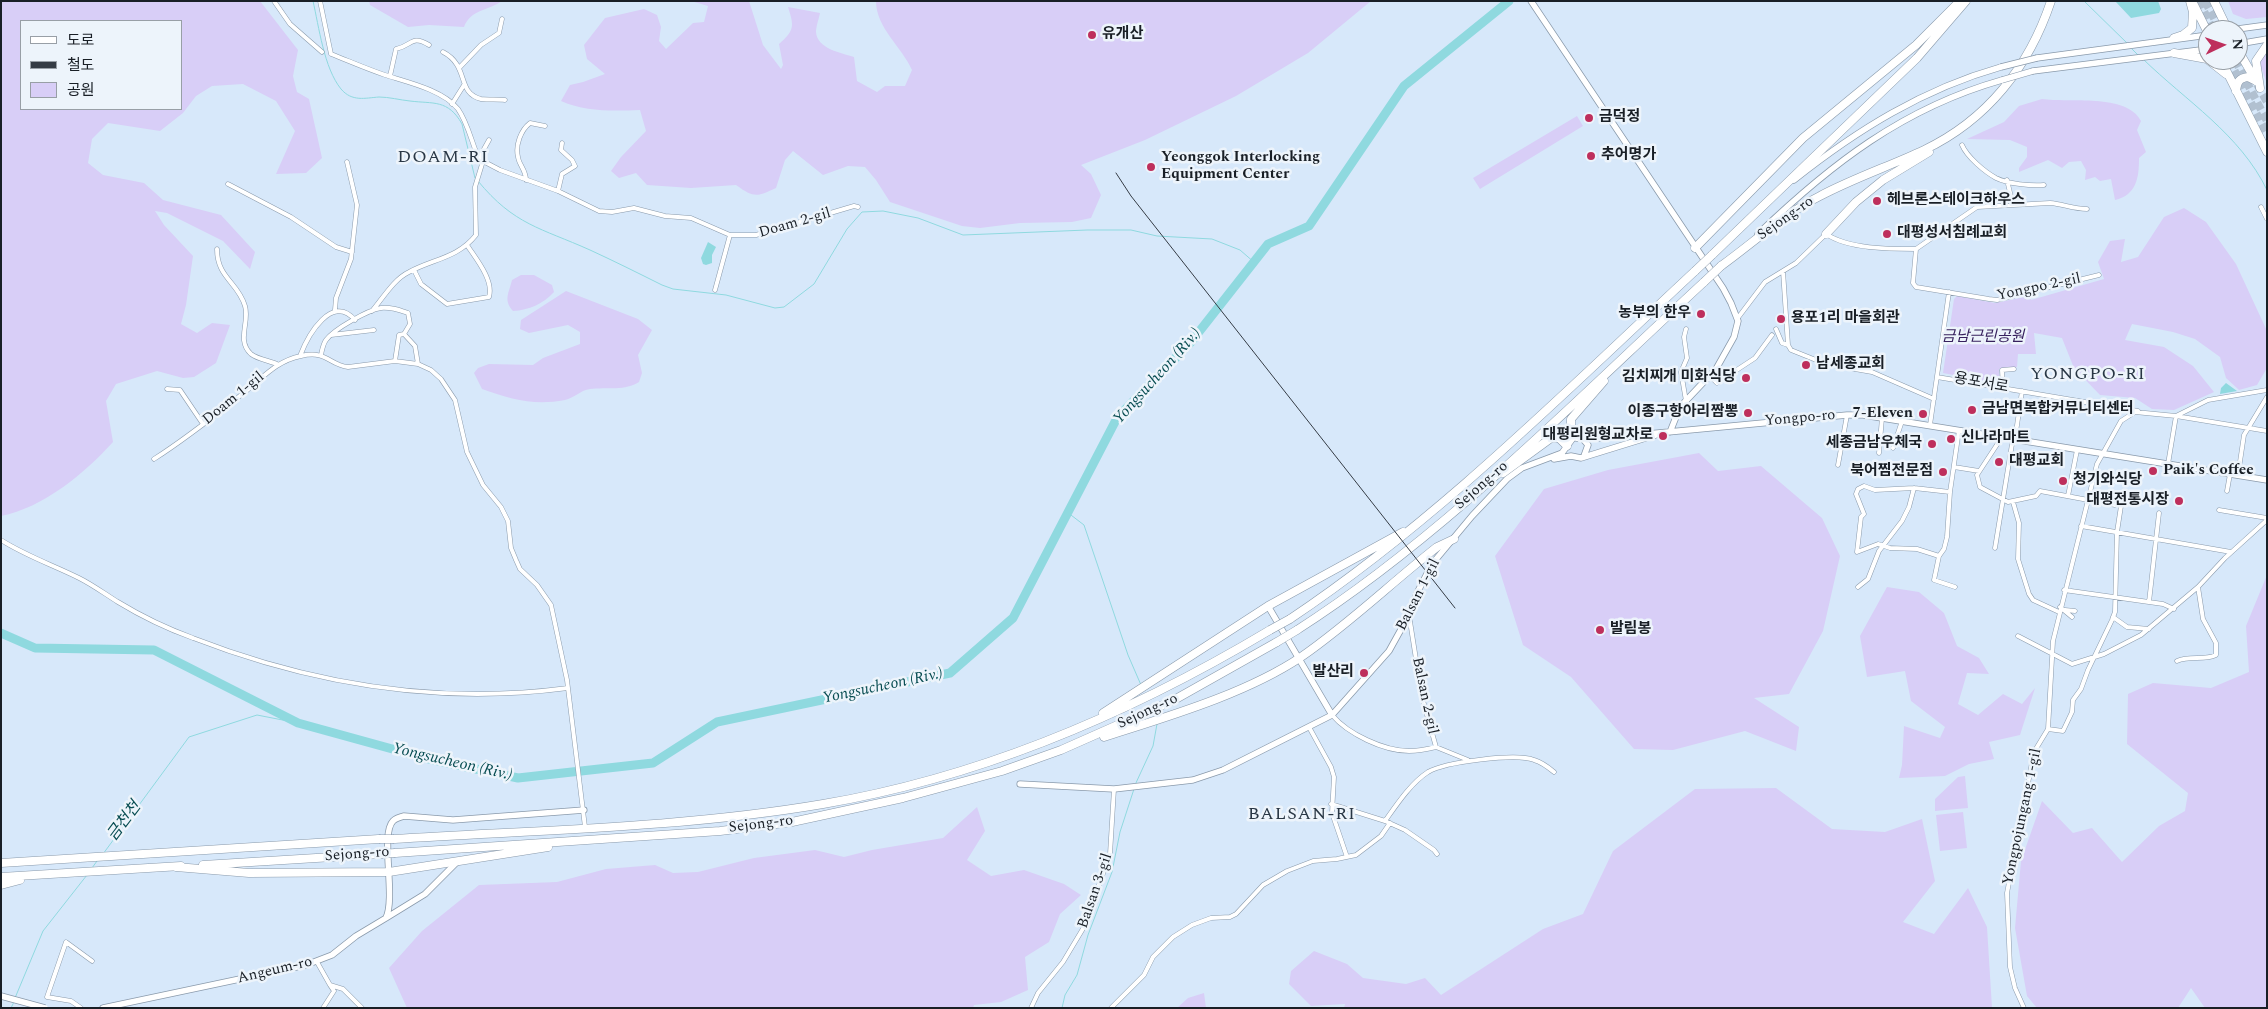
<!DOCTYPE html>
<meta charset="utf-8">
<style>
body{margin:0}
#map{position:relative;width:2268px;height:1009px;overflow:hidden;background:#d7e8fa;font-family:Spectral,"Noto Sans KR",serif}
canvas{display:block}
.frame{position:absolute;inset:0;border:2px solid #191f26;pointer-events:none}
.legend{position:absolute;left:20px;top:20px;width:162px;height:90px;box-sizing:border-box;background:#edf4fb;border:1px solid #989fa6;margin:0;padding:6px 9px;list-style:none;font-size:15px;color:#191f26}
.legend li{display:flex;align-items:center;gap:10px;height:25px}
.legend b{width:25px;border:1px solid #989fa6}
.north{position:absolute;left:2198px;top:20px;width:50px;height:50px;box-sizing:border-box;background:#edf4fb;border:1px solid #989fa6;border-radius:50%;rotate:87deg;font-size:14px;font-weight:700;line-height:20px;text-align:center;color:#191f26}
.north::after{content:'';display:block;margin:auto;width:18px;height:22px;background:#be2f5c;clip-path:polygon(50% 0,100% 100%,50% 72%,0 100%)}
</style>
<div id="map">
<canvas width="2268" height="1009"></canvas>
<div class="frame"></div>
<ul class="legend">
<li><b style="height:6px;background:#fff"></b>도로</li>
<li><b style="height:6px;background:#353c45"></b>철도</li>
<li><b style="height:14px;background:#d8cef7"></b>공원</li>
</ul>
<div class="north">N</div>
</div>
<script>
const ctx = document.querySelector('canvas').getContext('2d');
ctx.lineJoin = 'round';
function paint(path, color) { ctx.fillStyle = color; ctx.fill(path, 'evenodd'); }
function strokePath(path, color, width, dash) { ctx.strokeStyle = color; ctx.lineWidth = width; ctx.lineCap = dash ? 'butt' : 'round'; ctx.setLineDash(dash || []); ctx.stroke(path); }
function drawText(font, color, halo, rows, align = 'center') {
  ctx.font = font + ' Spectral,"Noto Sans KR",serif'; ctx.lineWidth = 5; ctx.setLineDash([]); ctx.textBaseline = 'middle'; ctx.strokeStyle = halo; ctx.fillStyle = color; for (const [text, x, y, turn = 0] of rows) {
    ctx.save(); ctx.translate(x, y); ctx.rotate((+turn || 0) * Math.PI / 180); ctx.textAlign = isNaN(turn) ? turn : align; if (halo) ctx.strokeText(text, 0, 0); ctx.fillText(text, 0, 0); ctx.restore();
  }
}
paint(new Path2D(`
 M1 1H260L298 50 293 76 297 92 309 99 322 158 306 173 276 174 295 131 276 101 243 84 212 86 196 96 183 113 160 131 108 123 92 139 88 163 103 175 144 183 163 200 221 215 255 252 250 269 223 241 167 213 155 211 164 225 193 256 186 305 181 324 197 333 212 323 230 325 216 363 194 377 183 378 157 371 116 384 106 401 113 442C85 473 43 508 1 516ZM21 21H181V109H21Z
 M369 1H502C488 11 471 9 464 27L429 25 408 27 370 5Z
 M691 1H749L763 45 781 69 783 65 779 44C795 30 794 26 788 7L820 13C819 18 816 27 816 32 817 49 842 53 854 57L857 81 877 92 885 86H905L912 70C902 47 876 28 876 1H1371L1308 53 1236 96 1145 140 1081 165 1091 174 1101 195 1091 218 1072 222 1020 223 980 228 962 226 890 202 876 180 865 167 848 166 823 175 793 151 785 160 776 188C757 197 754 198 736 185L691 188 647 185 636 173 619 178 611 171 621 157 646 131 640 110C612 111 586 112 561 101L570 85 583 82 605 74 587 59 584 45 605 18 644 9 657 15 661 27 659 41 666 49 693 23 704 22 708 6Z
 M2228 1H2267V17L2246 19 2233 14Z
 M2267 50V84L2259 61Z
 M2042 99C2068 103 2127 93 2141 121L2137 130 2146 152 2139 158C2139 177 2137 195 2115 200L2111 179 2100 181 2095 177 2085 180 2086 170 2081 161 2069 162 2062 168 2048 160 2019 172V168L2027 157V147L2010 140 1967 139 2004 122 2019 106Z
 M1577 116 1583 126 1480 189 1473 178Z
 M2184 208 2206 222 2236 264 2267 331V368L2257 385 2239 390 2226 378 2220 357 2195 339 2173 332 2132 324 2125 340 2164 347 2193 366 2214 392 2174 410 2152 409 2135 398 2100 395 2074 368 2062 338 2034 333 2036 354H2018L2017 367 1999 369 2000 384 1943 373 1954 299 1957 296 1995 303 2030 296 2031 300 2104 279 2098 262 2110 241 2125 239 2121 262 2138 257 2164 217Z
 M521 275H534L552 285 554 292C543 304 529 310 513 311 503 300 509 293 512 280Z
 M566 291 638 319 652 330 638 355 642 373 639 382C626 391 606 387 590 389 581 390 574 398 565 400 533 406 511 399 482 389L474 373 478 368 489 364 533 365 543 358 580 344V332L568 325 529 333 520 329 521 320Z
 M1699 453 1718 471 1761 466 1822 518 1840 556 1823 631 1789 694 1754 698 1799 727 1796 751 1745 731 1673 750 1634 749 1571 677 1523 645 1495 556 1544 489 1608 470Z
 M2267 575V1008H2205L2191 988 2178 1008H2037L2027 996 2015 928 2021 861 2042 801 2073 833 2092 828 2122 862 2159 826 2185 811 2188 793 2127 744 2128 694 2153 683 2211 688 2249 672 2246 626Z
 M1887 587 1919 592 1944 613 1957 646 1979 658 1989 674 1967 673 1958 704 1978 715 2003 694 2022 704 2035 688 2020 735 1989 742 1994 759 1969 764 1945 776 1899 778 1902 765 1904 726 1940 738 1945 727 1911 701 1905 671 1867 677 1860 636Z
 M1965 776 1968 808 1935 811V799L1958 777Z
 M1776 788 1832 829 1885 832 1922 819 1935 881 1903 922 1934 934 1968 888 1987 927 1992 1008H1344L1345 1004 1311 1006 1289 984 1291 971 1314 951 1347 964 1363 978 1406 984 1425 978 1441 995 1543 929 1583 914 1613 851 1695 789Z
 M977 807 985 831 967 860 991 876 1024 870 1064 884 1081 895 1060 914 1049 942 1025 957 1028 990 1001 1002 974 1005 973 1008H407L389 968 422 931 479 885 557 882 606 869 655 865 673 873 698 872 754 858 815 850 844 857 872 850 943 838Z
 M1963 812 1967 848 1940 851 1936 815Z
 M1204 993 1206 1008H1177L1188 998Z`), '#d8cef7');
paint(new Path2D(`
 M2115 1H2158L2161 9 2159 13 2131 18Z
 M708 242 716 247 712 255V263L706 265 703 264 701 258Z
 M2226 383 2237 391 2220 394 2221 388Z`), '#8fd9df');
strokePath(new Path2D(`
 M313 1C319 27 324 68 341 89 352 102 365 98 379 97 389 97 400 100 410 101 433 104 448 99 462 124L475 178
 M2084 1 2128 44
 M2132 49 2138 55
 M2143 59C2186 101 2240 134 2267 190
 M478 181C514 225 541 228 590 250 614 261 638 273 662 285L673 289 726 295 775 308 784 307 814 284 847 229 862 212 883 211 918 218 963 235 1087 230H1131L1157 236 1212 239 1240 250 1255 263
 M1067 512 1084 525 1128 655 1141 685
 M1135 785 1153 746 1157 724
 M103 854 189 737 257 715 298 723
 M92 868 97 861
 M15 998 43 931 87 875
 M11 1008 14 1002
 M1062 1008 1065 995 1077 975 1088 935 1112 872 1120 832 1134 789`), '#8fd9df', 1);
strokePath(new Path2D(`
 M1 633 35 648 154 650 298 723 425 758 518 778 653 763 717 722 950 673 1013 618 1117 418 1191 342 1268 244 1309 226 1404 86 1509 1`), '#8fd9df', 9);
strokePath(new Path2D(`
 M2199 1 2213 30
 M2205 1 2220 30
 M2229 60 2267 134
 M2235 60 2267 121
 M2257 84 2267 102`), '#b1c0d0', 8, [8, 4]);
const street = new Path2D(`
 M274 1 290 24 322 52
 M320 1 331 54C349 61 367 69 385 75 407 82 443 90 458 109 468 123 472 144 479 159L500 170 558 191 599 211 612 212 634 208 665 216 691 218 730 235H756L854 206 858 207
 M443 52C470 66 456 93 481 99 489 100 498 99 505 100
 M460 67 481 45 499 33 502 19
 M390 76 396 49C412 46 411 34 429 45
 M452 104 464 85
 M1962 145C1967 157 1985 172 1996 178 2008 184 2031 186 2044 185
 M479 158 489 140
 M526 180C526 170 519 165 518 157 515 145 521 130 530 123L545 126
 M2007 180 2013 205
 M228 184 291 217 336 247 352 252
 M558 191 562 174 575 166 572 160 561 150 562 143
 M2261 207 2267 219
 M217 249C217 278 238 282 245 306 250 322 236 340 251 354 257 359 270 361 277 364
 M1916 249 1913 283 1916 287 1989 299 1997 300 2099 275
 M1916 249 1977 207 2050 203C2063 204 2073 209 2087 209
 M414 270 421 284 447 304 489 297C494 280 476 259 467 245
 M1783 271 1788 345 1791 350 1826 364 1872 372 1934 399
 M715 290 730 235
 M335 310 336 298 351 259 357 205 347 162
 M372 311C383 298 394 279 409 272 433 259 458 258 476 235L475 187 483 161
 M1737 319 1765 282 1796 263 1826 234C1849 249 1888 249 1916 249
 M1686 329 1684 337 1687 358 1681 372 1686 401
 M1776 329 1782 343 1788 345
 M331 335 374 330
 M321 355C322 350 323 344 326 340 334 329 368 310 381 308 391 307 399 310 408 313L410 324 404 334
 M300 356C308 335 332 293 355 320
 M395 361 399 335 404 334 415 346 418 364
 M1710 376 1717 383 1755 358 1772 335
 M1937 377 2138 411
 M2003 388 2002 370 2014 369
 M167 389 180 390 203 424
 M1930 425 1949 292
 M2002 437 1977 475 1980 487 2008 502 2036 496 2040 491 2115 505
 M2015 439 2022 391
 M1893 448 1902 421
 M1879 453 1882 418
 M154 459C184 440 212 418 241 395 261 380 275 361 301 356 327 350 329 365 348 367L395 361 418 364 431 370 441 379 455 400 467 452 483 485 501 507 508 521 511 548 516 560 520 569 537 585 551 605 567 680 585 827
 M2168 464 2176 416 2267 431
 M1838 465 1847 415
 M1954 467 1979 471
 M2238 475 2244 435 2267 397
 M2093 479 2113 482
 M2227 491 2230 474
 M2068 496 2077 450
 M2013 502 2019 523 2018 559 2029 594 2033 600 2059 612
 M2219 510 2267 518
 M2081 526 2231 552
 M1 540C26 556 53 565 79 578 93 585 105 594 118 602 141 616 168 629 193 638 314 685 439 705 568 688
 M1995 548 2013 438
 M1939 556 1917 549 1890 548 1878 544 1857 552 1861 517 1864 514 1856 494 1858 489 1864 486 1875 490 1914 488 1950 492
 M1858 587 1868 579 1879 551 1902 521 1909 507 1914 488
 M1955 587 1934 580 1939 556 1944 549 1947 537 1950 492 1959 430
 M2064 590 2163 604 2174 609
 M2149 602 2159 513
 M2060 607 2072 617
 M2065 610 2075 611
 M1409 615 1422 697 1436 747 1468 760
 M2113 617 2127 627 2149 629
 M2018 636 2072 664 2104 654 2141 635 2198 587 2225 558 2267 520
 M2177 661C2190 655 2204 661 2216 655V643L2203 619 2198 587
 M1332 715C1348 734 1384 751 1409 751 1417 751 1428 749 1436 747
 M1309 727 1331 767 1334 777 1332 813 1347 857
 M2048 729 2063 731 2072 712 2073 700 2081 689 2088 670 2112 620 2115 612 2117 532 2121 506
 M1331 804 1385 821 1405 830 1434 850 1437 854
 M1385 821C1397 804 1411 783 1428 772 1445 762 1516 753 1534 760 1541 762 1548 767 1554 772
 M317 962 330 985 343 989 362 1008
 M81 1008 71 1001 47 997 66 942 92 961
 M323 1008 334 991 330 985
 M1031 1008 1038 993 1063 962 1084 927 1110 854 1114 789
 M1111 1008 1144 975 1153 957 1173 937 1192 925 1211 918 1230 917 1236 914 1263 885 1287 871 1313 861 1337 859 1356 855 1381 836 1390 823
 M2024 1008 2015 988 2010 967 2007 893 2034 752 2048 729 2053 641 2097 464 2121 421 2135 412 2176 416 2208 400 2267 390`);
const secondary = new Path2D(`
 M1531 1 1723 288 1731 303 1738 321 1734 337 1716 369 1680 407 1670 432
 M2230 30 2267 25
 M2238 44 2267 39
 M2037 58 2208 35
 M2033 71 2208 49
 M1794 180C1857 130 1923 89 2001 67
 M1758 234C1831 164 1903 108 2002 80
 M1582 438 1588 445 1584 456
 M1554 459 1571 456 1581 458 1662 433
 M1268 606 1332 715
 M1020 784 1114 789 1193 780 1223 770 1332 715 1389 651 1409 615 1417 593 1432 564 1472 516 1507 479 1522 468 1562 453 1573 438H1605L1847 415H1863L2267 480
 M386 918 425 894 456 863
 M103 1008 306 965 332 955 356 936 386 918C396 897 380 834 393 821 396 818 400 817 404 816L453 820 584 810`);
const highway = new Path2D(`
 M2214 1 2228 30
 M2194 5 2208 33
 M2174 38 2183 35 2192 28 2193 12 2190 1
 M2238 50 2256 81
 M2174 53 2207 59 2226 74
 M2221 60 2267 152
 M2260 88 2256 61 2267 45
 M2236 91C2237 82 2239 78 2248 77L2256 81
 M1826 234 1856 202 1883 180 1929 152
 M1695 248 1803 138 1916 45 1960 1
 M1712 255 1917 58 1966 1
 M1721 266C1753 243 1784 214 1820 196 1854 178 1890 166 1924 150 1987 120 2029 67 2051 1
 M1578 437 1571 428V419L1604 381
 M1503 473 1551 438H1559L1567 446
 M1290 619C1438 520 1565 392 1695 271
 M1297 630C1444 536 1575 401 1704 282
 M1103 713 1268 606 1403 532
 M1104 737C1166 717 1246 694 1301 657 1349 624 1391 583 1437 547L1454 539
 M394 839C537 830 682 828 823 804 982 777 1133 712 1270 630
 M395 853 720 831 792 822 903 798 1002 771 1061 750 1174 700 1277 642
 M1 863 379 839
 M203 865 381 854
 M176 867 249 873 389 872 548 847
 M1 877 181 866
 M1 885 20 880`);
strokePath(street, '#8a9aab', 5);
strokePath(secondary, '#8a9aab', 7);
strokePath(highway, '#8a9aab', 9);
strokePath(street, '#fff', 4);
strokePath(secondary, '#fff', 5.5);
strokePath(highway, '#fff', 8);
strokePath(new Path2D(`
 M1116 173 1131 196 1455 608`), '#353c45', 1);
const secondaryBridge = new Path2D(`
 M2001 67 2037 58
 M2002 80 2033 71
 M1 996 45 1008`);
const highwayBridge = new Path2D(`
 M1695 271 1712 255
 M1704 282 1721 266
 M1270 630 1290 619
 M1277 642 1297 630
 M379 839H394
 M381 854 395 853`);
strokePath(secondaryBridge, '#8a9aab', 7, []);
strokePath(highwayBridge, '#8a9aab', 9, []);
strokePath(secondaryBridge, '#fff', 5.5);
strokePath(highwayBridge, '#fff', 8);
for (const [x, y, r, color] of [
 [1092,35,5,"#be2f5c"],
 [1589,118,5,"#be2f5c"],
 [1591,156,5,"#be2f5c"],
 [1151,167,5,"#be2f5c"],
 [1877,201,5,"#be2f5c"],
 [1887,234,5,"#be2f5c"],
 [1701,314,5,"#be2f5c"],
 [1781,319,5,"#be2f5c"],
 [1806,365,5,"#be2f5c"],
 [1746,378,5,"#be2f5c"],
 [1972,410,5,"#be2f5c"],
 [1748,413,5,"#be2f5c"],
 [1923,414,5,"#be2f5c"],
 [1663,436,5,"#be2f5c"],
 [1951,439,5,"#be2f5c"],
 [1932,444,5,"#be2f5c"],
 [1999,462,5,"#be2f5c"],
 [2153,471,5,"#be2f5c"],
 [1943,472,5,"#be2f5c"],
 [2063,481,5,"#be2f5c"],
 [2179,501,5,"#be2f5c"],
 [1600,630,5,"#be2f5c"],
 [1364,673,5,"#be2f5c"]
]) { const dot = new Path2D(); dot.arc(x, y, r, 0, 2 * Math.PI); ctx.fillStyle = color; ctx.fill(dot); strokePath(dot, '#edf4fb', 2); }
drawText('bold 15px', '#191f26', '#edf4fb', [
 ["유개산",1102,35],
 ["금덕정",1599,118],
 ["추어명가",1601,156],
 ["Yeonggok Interlocking",1161,158],
 ["Equipment Center",1161,175],
 ["헤브론스테이크하우스",1887,201],
 ["대평성서침례교회",1897,234],
 ["농부의 한우",1691,314,"right"],
 ["용포1리 마을회관",1791,319],
 ["남세종교회",1816,365],
 ["김치찌개 미화식당",1736,378,"right"],
 ["금남면복합커뮤니티센터",1982,410],
 ["이종구항아리짬뽕",1738,413,"right"],
 ["7-Eleven",1913,414,"right"],
 ["대평리원형교차로",1653,436,"right"],
 ["신나라마트",1961,439],
 ["세종금남우체국",1922,444,"right"],
 ["대평교회",2009,462],
 ["Paik's Coffee",2163,471],
 ["북어찜전문점",1933,472,"right"],
 ["청기와식당",2073,481],
 ["대평전통시장",2169,501,"right"],
 ["발림봉",1610,630],
 ["발산리",1354,673,"right"]
], 'left');
drawText('15px', '#191f26', '#edf4fb', [
 ["Sejong-ro",1786,219,-35],
 ["Doam 2-gil",795,224,-16],
 ["Yongpo 2-gil",2039,288,-12],
 ["용포서로",1981,384,10],
 ["Doam 1-gil",234,399,-39],
 ["Yongpo-ro",1800,419,-5],
 ["Sejong-ro",1482,486,-41],
 ["Balsan 1-gil",1419,595,-63],
 ["Balsan 2-gil",1424,696,78],
 ["Sejong-ro",1148,712,-25],
 ["Yongpojungang 1-gil",2023,817,-78],
 ["Sejong-ro",761,825,-7],
 ["Sejong-ro",357,855,-4],
 ["Balsan 3-gil",1096,891,-71],
 ["Angeum-ro",275,971,-13]
]);
drawText('italic 15px', '#37215e', '#edf4fb', [
 ["금남근린공원",1983,338]
]);
drawText('italic 16px', '#074c51', '#edf4fb', [
 ["Yongsucheon (Riv.)",1158,377,-48],
 ["Yongsucheon (Riv.)",883,687,-12],
 ["Yongsucheon (Riv.)",452,763,13],
 ["금천천",125,822,-53]
]);
ctx.letterSpacing = '1px';
drawText('18px', '#293745', '#edf4fb', [
 ["DOAM-RI",443,158],
 ["YONGPO-RI",2088,375],
 ["BALSAN-RI",1302,815]
]);
ctx.letterSpacing = '0px';
</script>
